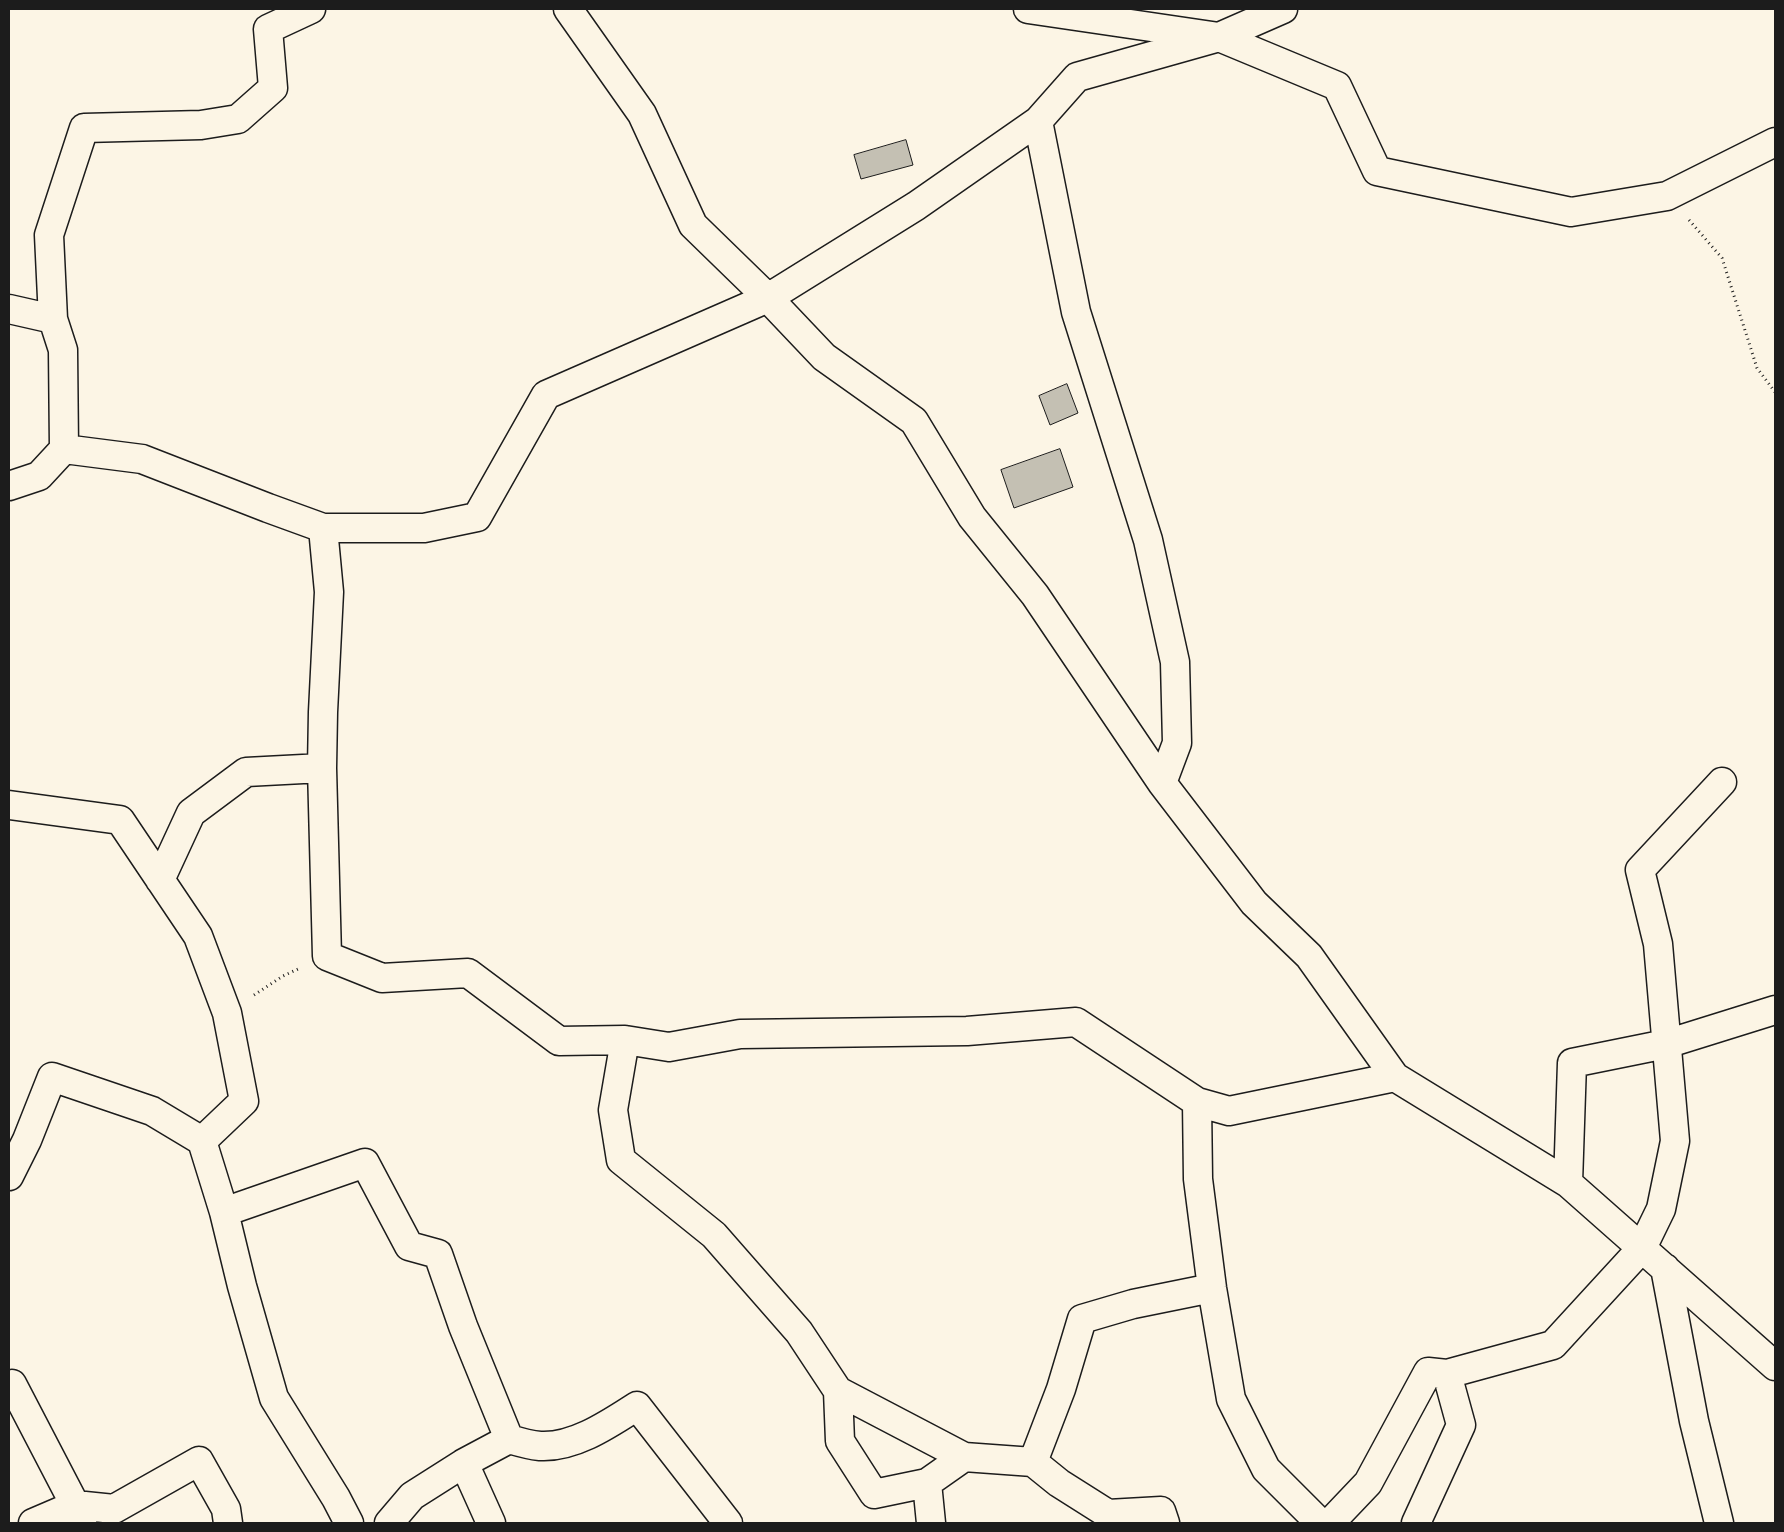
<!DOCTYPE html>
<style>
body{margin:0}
#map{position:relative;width:1784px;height:1532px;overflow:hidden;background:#fcf5e5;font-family:Itim,sans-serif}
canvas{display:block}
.frame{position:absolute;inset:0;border:10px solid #1c1c1c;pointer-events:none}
</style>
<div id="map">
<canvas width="1784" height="1532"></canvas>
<div class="frame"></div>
</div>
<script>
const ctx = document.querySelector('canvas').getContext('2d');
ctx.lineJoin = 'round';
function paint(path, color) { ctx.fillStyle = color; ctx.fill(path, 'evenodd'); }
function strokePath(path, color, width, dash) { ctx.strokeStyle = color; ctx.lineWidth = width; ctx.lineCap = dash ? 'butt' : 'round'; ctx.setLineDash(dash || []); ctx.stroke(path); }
const building = new Path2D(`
 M906 140 913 165 861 179 854 155Z
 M1067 384 1078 413 1050 425 1039 396Z
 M1060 449 1073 487 1014 508 1001 470Z`);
paint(building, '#c4c0b3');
strokePath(building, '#1c1c1c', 1);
const street = new Path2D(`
 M568 9 642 114 693 225 768 298 824 357 914 421 972 517 1035 595 1162 783 1254 903 1309 956 1395 1077
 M1028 9 1219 37 1337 86 1377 171 1571 212 1667 196 1775 142
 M1038 121 1076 312 1148 540 1175 662 1177 743 1162 783
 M9 309 53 319
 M64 449 63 350 53 319 49 235 84 128 201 125 238 119 273 88 268 29 311 9
 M9 486 39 476 64 449 142 459 268 508 323 528H424L477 517 546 395 768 298 916 206 1038 121 1077 77 1219 37 1283 9
 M323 528 329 592 323 712 322 768 327 956 382 978 468 973 559 1041 625 1040 669 1047 740 1034 967 1031 1076 1022 1197 1102 1229 1111 1395 1077 1568 1183 1775 1366
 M9 805 120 820 198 936 227 1013 244 1101 202 1141 224 1212 242 1286 274 1398 336 1498 349 1523
 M160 880 191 813 246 772 322 768
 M625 1040 613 1110 621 1160 714 1235 799 1332 838 1391 840 1441 874 1494 927 1483 964 1457
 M1197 1102 1198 1179 1212 1288 1231 1399 1266 1469 1320 1523
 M9 1176 27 1140 52 1077 152 1111 202 1141
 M1568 1183 1572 1063 1666 1044 1775 1010
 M224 1212 365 1163 409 1246 438 1254 463 1326 509 1439C519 1442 529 1445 540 1446 574 1448 609 1424 637 1406L728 1523
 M1665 1268 1694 1421 1719 1523
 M12 1384 75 1505 82 1522
 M838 1391 964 1457 1033 1462 1059 1483 1108 1514 1161 1511 1165 1523
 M1033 1462 1061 1389 1082 1319 1133 1304 1212 1288
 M464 1463 491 1523
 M927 1483 931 1523
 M33 1523 75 1505 114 1509 199 1461 226 1509 228 1523
 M389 1523 412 1496 464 1463 509 1439
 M1330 1523 1368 1483 1428 1372 1447 1374 1553 1345 1642 1248 1661 1209 1675 1141 1658 944 1640 870 1722 782
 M1416 1523 1461 1425 1447 1374`);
strokePath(street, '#1c1c1c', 31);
strokePath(new Path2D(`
 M1689 220 1722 258 1757 368 1775 392
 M254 995 283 976 298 969`), '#1c1c1c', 3, [1, 4]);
strokePath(street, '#fcf5e5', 28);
</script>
